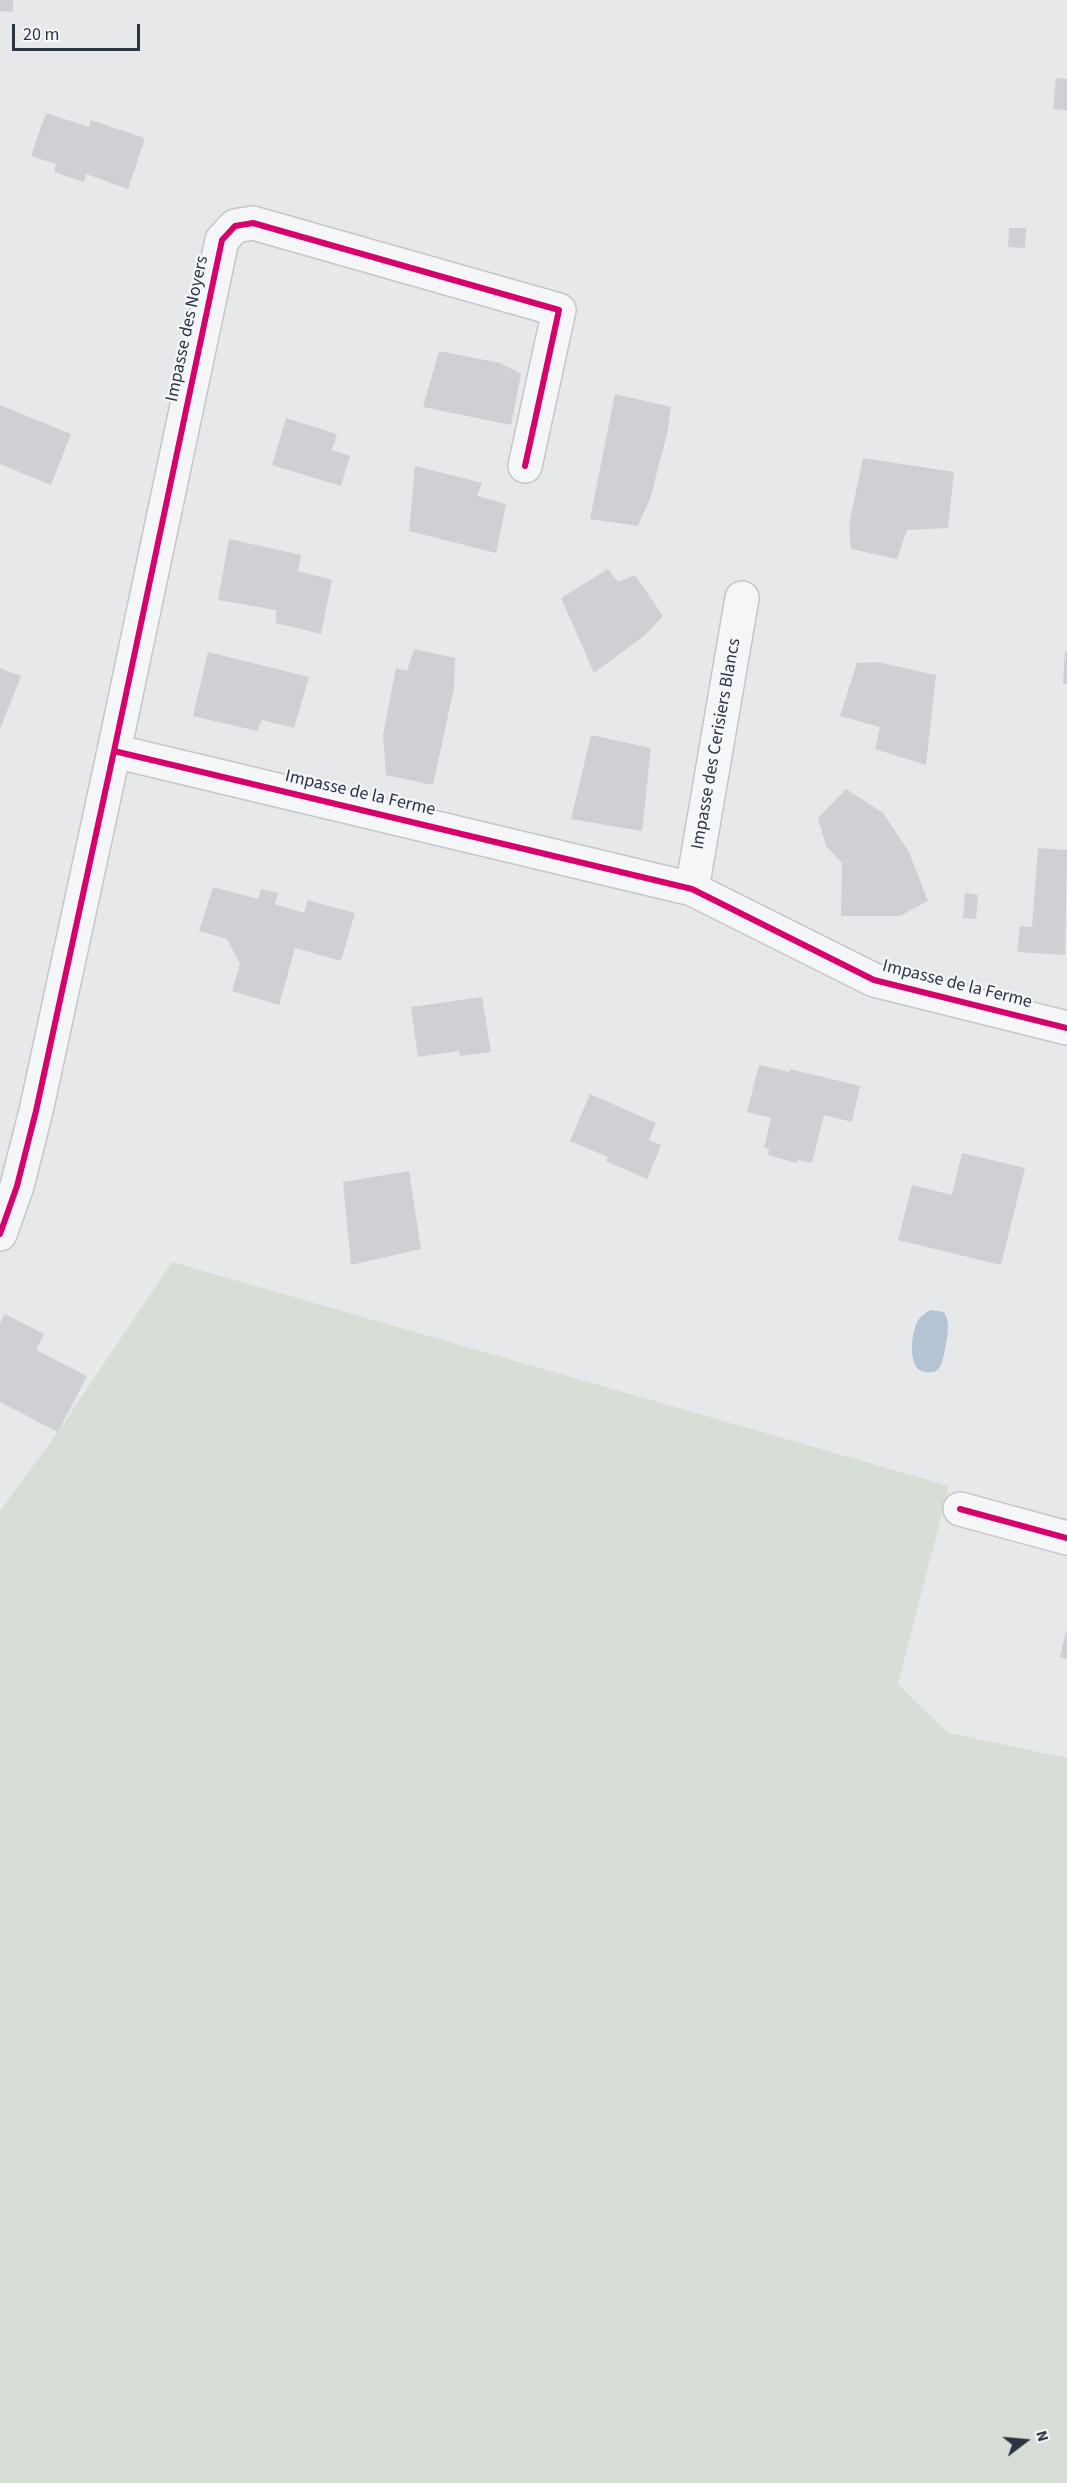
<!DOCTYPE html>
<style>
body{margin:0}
#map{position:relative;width:1067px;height:2483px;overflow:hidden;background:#e6e8ea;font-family:"Source Sans 3",sans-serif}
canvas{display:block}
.north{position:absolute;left:995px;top:2411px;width:60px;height:60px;-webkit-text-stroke:4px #f4f6f9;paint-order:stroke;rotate:74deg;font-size:16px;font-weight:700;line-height:24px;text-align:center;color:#2b3445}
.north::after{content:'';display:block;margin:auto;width:21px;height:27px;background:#2b3445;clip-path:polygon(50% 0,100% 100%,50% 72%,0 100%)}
.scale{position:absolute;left:12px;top:24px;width:128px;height:27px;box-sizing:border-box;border:3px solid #2b3445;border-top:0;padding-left:8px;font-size:18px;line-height:21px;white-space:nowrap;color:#2b3445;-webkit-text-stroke:4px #f4f6f9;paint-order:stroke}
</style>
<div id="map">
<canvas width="1067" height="2483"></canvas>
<div class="north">N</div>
<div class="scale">20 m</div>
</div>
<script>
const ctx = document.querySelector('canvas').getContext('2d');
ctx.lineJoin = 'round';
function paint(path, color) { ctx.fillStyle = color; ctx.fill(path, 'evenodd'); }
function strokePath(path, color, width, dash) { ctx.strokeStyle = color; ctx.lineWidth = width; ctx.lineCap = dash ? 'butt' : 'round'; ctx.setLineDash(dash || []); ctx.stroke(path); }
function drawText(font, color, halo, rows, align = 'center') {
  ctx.font = font + ' "Source Sans 3",sans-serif'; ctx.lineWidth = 4.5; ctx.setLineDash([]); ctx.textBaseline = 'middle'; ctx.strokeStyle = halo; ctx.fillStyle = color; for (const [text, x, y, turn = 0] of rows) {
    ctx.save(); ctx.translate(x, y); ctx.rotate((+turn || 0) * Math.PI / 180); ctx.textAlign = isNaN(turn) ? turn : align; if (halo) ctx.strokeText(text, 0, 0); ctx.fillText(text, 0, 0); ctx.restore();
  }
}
paint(new Path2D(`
 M172 1262 949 1486 898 1684 948 1733 1067 1758V2483H0V1511L58 1432Z`), '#d6ded6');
paint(new Path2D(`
 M930 1310 944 1312C951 1324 947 1336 945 1349 943 1360 941 1374 928 1372 923 1372 918 1370 916 1366 909 1355 912 1329 919 1319 921 1316 926 1313 930 1310Z`), '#b4c4d5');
paint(new Path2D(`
 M0 0H13V12L0 11Z
 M1056 78 1067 79V110L1053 109Z
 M46 113 89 127 91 120 145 138 128 189 86 174 84 182 54 172 56 164 31 156Z
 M1009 228H1026L1025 248 1008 247Z
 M439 351 500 363 521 374 511 425 423 407Z
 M615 394 671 407 667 434 650 499 638 526 590 519Z
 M0 405 71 434 51 485 0 464Z
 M286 418 337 434 332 450 350 456 341 486 272 465Z
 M863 458 954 472 948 528 907 530 897 559 851 549 849 525Z
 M415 466 482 483 477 496 506 504 496 553 409 531Z
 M229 539 301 555 298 571 332 580 321 634 276 623V610L218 600Z
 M608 569 618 582 635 575 663 616 645 635 594 673 561 598Z
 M414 649 455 658 454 688 433 785 386 775 383 735 396 668 407 671Z
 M1065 651H1067V684H1063Z
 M208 652 309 677 294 728 262 720 257 731 193 716Z
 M877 662 936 675 926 765 875 749 880 727 840 716 857 663Z
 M0 668 21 676 0 729Z
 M591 735 651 748 642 831 571 819Z
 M846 789 883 813 909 852 928 901 900 916H841L842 863 826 846 818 818Z
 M1038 848 1067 850 1065 955 1017 952 1020 926 1032 927Z
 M213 887 258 899 261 889 278 893 275 904 304 913 308 900 355 913 341 961 295 948 279 1005 232 991 240 964 227 939 199 931Z
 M965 893 978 895 976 919 963 918Z
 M482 997 491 1052 460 1056 459 1051 418 1057 411 1007Z
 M759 1065 790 1072V1069L860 1086 852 1122 824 1115 812 1163 798 1160 797 1163 768 1155 769 1149 764 1148 771 1118 747 1112Z
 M590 1094 656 1123 649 1140 661 1145 647 1179 606 1161 608 1157 570 1141Z
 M962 1153 1025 1168 1001 1265 898 1240 912 1185 952 1195Z
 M409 1171 421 1249 351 1265 343 1182Z
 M5 1314 44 1334 36 1350 87 1376 58 1432 0 1402V1323Z
 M1066 1631H1067V1659L1060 1657Z`), '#ced0d3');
const street = new Path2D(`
 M114 751 222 240 235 226 253 223 559 310 525 466
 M692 889 742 598
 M0 1234 17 1186 36 1111 114 751 692 889 874 980 1067 1028
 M960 1509 1067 1538`);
strokePath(street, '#c4c6c8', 36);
strokePath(street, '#f5f6f7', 33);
strokePath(new Path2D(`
 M114 751 222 240 235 226 253 223 559 310 525 466
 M0 1234 17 1186 36 1111 114 751 692 889 874 980 1067 1028
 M960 1509 1067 1538`), '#d6006c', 6);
drawText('18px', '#2b3445', '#f4f6f9', [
 ["Impasse des Noyers",188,329,-78],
 ["Impasse des Cerisiers Blancs",717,744,-80],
 ["Impasse de la Ferme",360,794,13],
 ["Impasse de la Ferme",957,985,14]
]);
</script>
